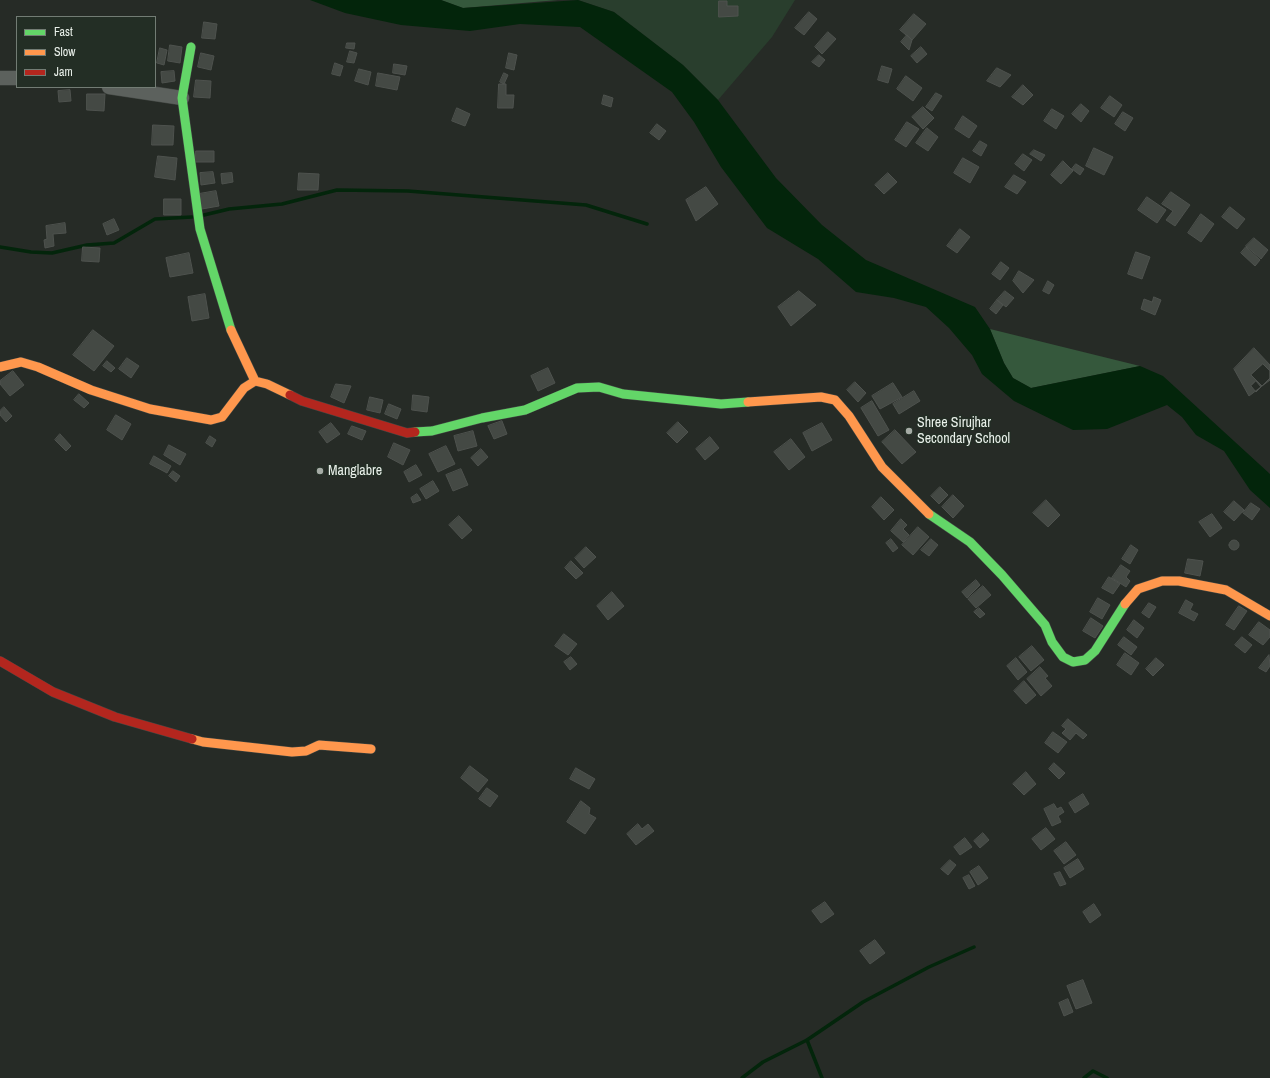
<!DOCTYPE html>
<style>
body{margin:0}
#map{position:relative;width:1270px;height:1078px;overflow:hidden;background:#262b26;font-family:"Archivo Narrow",sans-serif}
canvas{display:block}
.legend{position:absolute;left:16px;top:16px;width:140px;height:72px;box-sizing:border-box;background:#232e25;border:1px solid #727c74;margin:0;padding:5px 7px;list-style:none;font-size:12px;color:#e9f0ea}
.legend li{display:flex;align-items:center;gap:8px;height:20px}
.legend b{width:20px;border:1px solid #727c74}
</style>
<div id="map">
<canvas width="1270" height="1078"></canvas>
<ul class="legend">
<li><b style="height:5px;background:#63d668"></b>Fast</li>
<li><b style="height:5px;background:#ff974d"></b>Slow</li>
<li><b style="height:5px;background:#b3261e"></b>Jam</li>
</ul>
</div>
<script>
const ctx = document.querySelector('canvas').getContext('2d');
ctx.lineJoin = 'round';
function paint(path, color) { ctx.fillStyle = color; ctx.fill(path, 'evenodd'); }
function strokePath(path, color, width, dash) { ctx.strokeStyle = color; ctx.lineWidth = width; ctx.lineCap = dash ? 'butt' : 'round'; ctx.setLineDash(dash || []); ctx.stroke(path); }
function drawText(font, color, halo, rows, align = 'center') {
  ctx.font = font + ' "Archivo Narrow",sans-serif'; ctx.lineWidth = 3; ctx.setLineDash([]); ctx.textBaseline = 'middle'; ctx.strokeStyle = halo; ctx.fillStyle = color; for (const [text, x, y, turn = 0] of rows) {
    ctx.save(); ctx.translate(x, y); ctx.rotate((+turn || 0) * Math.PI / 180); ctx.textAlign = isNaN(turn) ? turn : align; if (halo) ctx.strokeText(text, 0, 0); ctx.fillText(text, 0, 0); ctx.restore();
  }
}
paint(new Path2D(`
 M578 0H795L772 37 718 100 683 65 614 12Z`), '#293e2d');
paint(new Path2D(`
 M441 0H558L463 8Z
 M990 329 1140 366 1031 388 1013 378 1004 363Z`), '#35583c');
paint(new Path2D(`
 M310 0H441L463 8 578 0 614 12 683 65 718 100 776 178 822 225 866 260 975 307 990 329 1004 363 1013 378 1031 388 1140 366 1163 376 1270 474V508L1250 490 1224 451 1196 435 1182 417 1167 405 1107 429 1073 430 1014 401 982 374 972 355 949 328 926 307 894 298 856 292 818 259 767 228 721 167 694 122 672 92 580 27 520 24 470 31 401 25 345 13Z`), '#03250b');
strokePath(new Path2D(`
 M204 215 229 209 282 204 337 190 408 191 586 205 647 224
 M0 247 31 252 52 253 87 245 114 243 155 219 192 217
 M807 1040 822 1078
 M742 1078 763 1062 807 1040 863 1002 929 967 974 947
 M1084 1078 1093 1071 1107 1078`), '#03250b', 3.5);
const building = new Path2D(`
 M719 1H727V6H738V16L719 17Z
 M809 12 817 19 804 35 795 28Z
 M914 14 926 24 912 40 900 30Z
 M204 22 217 24 215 39 202 38Z
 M828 32 836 39 822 54 815 47Z
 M907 35 912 40 909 50 901 42Z
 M347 43H355L354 49 346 48Z
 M170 45 182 47 180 63 168 61Z
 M921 47 927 54 917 63 911 56Z
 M160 48 167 50 164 65 157 63Z
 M350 51 357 53 354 63 347 62Z
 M201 53 214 56 211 70 198 67Z
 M509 53 517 55 514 70 506 68Z
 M819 55 825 60 819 67 812 62Z
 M335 63 343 66 340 76 332 74Z
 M394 64 407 66 405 75 393 73Z
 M882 66 892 69 888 83 878 80Z
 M997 68 1011 75 1000 87 987 81Z
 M359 69 371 72 368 85 355 81Z
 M174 71 175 81 162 83 161 72Z
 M378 73 400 77 397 90 376 86Z
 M504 73 508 75 504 84 500 82Z
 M906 76 922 88 913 101 897 89Z
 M196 80 211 81 210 98 194 97Z
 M499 84H506V95H514L513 108H498Z
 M1023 85 1033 95 1023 105 1012 97Z
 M70 90 71 101 59 102 58 91Z
 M936 93 942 96 932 111 926 107Z
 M87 94H105L104 111 87 110Z
 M604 95 613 98 611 107 602 104Z
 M1110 96 1122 105 1114 117 1101 108Z
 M1081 104 1089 111 1081 122 1072 114Z
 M923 107 934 118 923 129 912 117Z
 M457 108 470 114 465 126 452 121Z
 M1052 109 1064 116 1056 129 1044 121Z
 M1123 112 1133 118 1125 131 1115 124Z
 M963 116 977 126 969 138 955 129Z
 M907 122 919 129 906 147 895 140Z
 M657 124 666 131 659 140 650 133Z
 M153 125 174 126 173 145H152Z
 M927 128 938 137 928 151 916 143Z
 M980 141 987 145 981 156 973 151Z
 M1094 148 1113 157 1104 175 1086 166Z
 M1034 150 1045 155 1041 161 1030 154Z
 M196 151H214V162H196Z
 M1023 154 1032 160 1024 171 1015 164Z
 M158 156 177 158 175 180 155 177Z
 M963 158 979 167 970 183 954 173Z
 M1063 161 1073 171 1061 184 1051 175Z
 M1076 164 1084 169 1080 175 1072 169Z
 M213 172 215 183 201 185 200 173Z
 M232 173 233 182 222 184 221 174Z
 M299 173 319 174 318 190H298Z
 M888 173 897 182 884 194 875 185Z
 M1014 175 1026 182 1017 194 1005 187Z
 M706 187 718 204 696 221 686 200Z
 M216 191 219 206 202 209 199 194Z
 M1171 192 1190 205 1175 226 1166 220 1173 211 1162 204Z
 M1147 197 1166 210 1157 223 1138 210Z
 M164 199H181V215H164Z
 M1230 207 1245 219 1237 229 1222 217Z
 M1201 214 1214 224 1201 242 1188 233Z
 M114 219 119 230 107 235 103 224Z
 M65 223 66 233 53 234 54 246 45 248 44 240 47 239 46 226Z
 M960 229 970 237 957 253 947 246Z
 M1254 238 1268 250 1261 259 1246 246Z
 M83 247 100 248 99 262 82 261Z
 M1246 247 1260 260 1255 266 1241 253Z
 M1136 252 1150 257 1142 279 1128 274Z
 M189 253 193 273 170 277 166 258Z
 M1001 262 1009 268 1000 280 992 274Z
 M1019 271 1034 280 1023 293 1013 281Z
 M1048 281 1054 285 1049 294 1043 291Z
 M799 291 816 305 791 326 778 307Z
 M1005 291 1014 298 1006 307 997 300Z
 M205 294 209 318 192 321 188 297Z
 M1154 297 1161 300 1155 315 1141 309 1144 299 1152 302Z
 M997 300 1003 305 996 314 990 309Z
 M93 330 114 346 94 371 73 355Z
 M1254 348 1270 365V380L1249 396 1234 369Z
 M127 358 139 366 131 378 119 369Z
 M107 361 115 368 111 372 103 366Z
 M1263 364 1270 371V378L1262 386 1251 375Z
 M548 368 555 383 538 391 531 376Z
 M13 371 24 385 10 396 0 384V381Z
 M1256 381 1261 387 1256 392 1251 386Z
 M855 382 866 393 858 402 847 390Z
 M893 383 902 397 880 409 872 396Z
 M336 384 351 386 344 403 331 397Z
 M914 391 920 401 899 414 893 404Z
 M79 394 89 403 84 408 74 400Z
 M413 395 429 397 427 412 412 410Z
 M370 397 383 400 380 413 367 410Z
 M872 401 889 430 878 436 861 408Z
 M389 404 401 409 397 419 385 414Z
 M4 407 12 416 6 422 0 415V411Z
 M116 415 131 424 122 440 107 430Z
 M502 421 507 434 494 439 488 426Z
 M678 422 688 432 677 443 667 433Z
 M331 423 340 434 327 443 319 432Z
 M822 423 832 440 812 451 803 433Z
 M352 426 366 431 362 440 348 434Z
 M895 430 916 452 902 464 882 442Z
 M473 431 477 446 458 451 454 436Z
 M60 434 71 446 66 451 55 440Z
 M210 436 216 440 212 447 206 443Z
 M710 437 719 448 705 460 696 449Z
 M791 439 805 457 789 470 774 452Z
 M394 443 410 450 403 465 388 457Z
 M169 445 186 454 180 465 164 455Z
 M446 446 455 464 438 472 429 454Z
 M481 449 488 457 478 466 471 458Z
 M154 456 171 466 167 473 150 464Z
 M416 465 422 475 409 482 404 472Z
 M461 469 468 485 453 491 446 475Z
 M173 471 180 476 176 482 169 476Z
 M433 481 439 491 426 499 420 489Z
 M940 487 948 495 939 504 931 496Z
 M417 494 421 500 413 503 411 498Z
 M953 495 964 506 953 518 942 507Z
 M881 497 894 510 884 520 872 507Z
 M1046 500 1060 515 1048 527 1033 513Z
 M1234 501 1244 510 1234 521 1224 512Z
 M1251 503 1260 509 1252 520 1243 513Z
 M1212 514 1222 528 1210 537 1199 522Z
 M459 516 472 530 462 539 449 525Z
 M901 519 907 525 903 529 909 535 903 542 891 531Z
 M918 527 929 537 913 555 902 545Z
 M891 539 898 548 893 552 886 543Z
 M931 539 938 545 929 556 921 550Z
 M1229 545a5 5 0 1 1 10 0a5 5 0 1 1-10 0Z
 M1131 545 1138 550 1130 564 1122 559Z
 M586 547 596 557 584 568 575 558Z
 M1188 559 1203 561 1200 576 1185 573Z
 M571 561 583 573 576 579 565 568Z
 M1121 565 1130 571 1126 577 1130 581 1126 587 1112 578Z
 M1109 577 1120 584 1113 594 1102 588Z
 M976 580 980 585 967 598 962 592Z
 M983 586 991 595 976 608 968 599Z
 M612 592 624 606 608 620 597 606Z
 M1098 598 1110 605 1102 619 1090 612Z
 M1186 600 1193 604 1190 610 1198 614 1194 621 1179 613Z
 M1149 603 1156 607 1149 618 1142 613Z
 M1239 606 1247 611 1234 630 1226 625Z
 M979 608 985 614 980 618 974 612Z
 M1091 618 1103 626 1095 638 1083 631Z
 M1134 620 1144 628 1137 638 1127 630Z
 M1259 622 1270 630V637L1263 645 1249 635Z
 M564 634 577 644 568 655 555 646Z
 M1124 637 1137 647 1131 655 1118 645Z
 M1242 637 1252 645 1245 653 1235 645Z
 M1032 646 1044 660 1031 671 1019 657Z
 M1125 653 1139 663 1131 675 1117 665Z
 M1269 655 1270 666 1266 672 1259 668Z
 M571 657 577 664 570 670 564 662Z
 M1016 658 1027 672 1018 680 1007 666Z
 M1156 658 1164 665 1153 676 1146 669Z
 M1040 667 1048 676 1045 678 1052 686 1041 696 1027 679Z
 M1024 681 1036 695 1026 704 1014 691Z
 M1068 719 1087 735 1083 739 1076 733 1070 740 1062 733 1066 729 1062 726Z
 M1053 732 1067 742 1058 753 1045 743Z
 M1054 763 1065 773 1059 779 1049 769Z
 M470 766 488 780 478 792 461 778Z
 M576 768 595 779 589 789 570 779Z
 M1026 772 1036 784 1024 795 1013 784Z
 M487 788 498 796 490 807 479 799Z
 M1083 794 1089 804 1075 813 1069 803Z
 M581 801 590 808 589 814 596 818 585 834 567 822Z
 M1054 804 1057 809 1061 807 1064 812 1058 816 1061 822 1052 826 1044 809Z
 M638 824 642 829 648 824 654 831 636 845 627 834Z
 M1046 828 1055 839 1041 850 1032 839Z
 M983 833 989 840 980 848 974 841Z
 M965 838 972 847 960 855 954 847Z
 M1066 842 1076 855 1064 864 1054 851Z
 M1078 859 1084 869 1070 878 1064 868Z
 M950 860 956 865 948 875 941 869Z
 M979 866 988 878 978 885 970 872Z
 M1060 872 1066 884 1060 886 1054 874Z
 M969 875 975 886 969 889 963 878Z
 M825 902 834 914 821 923 812 911Z
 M1094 904 1101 915 1090 923 1083 912Z
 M875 940 885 953 870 964 860 951Z
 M1083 980 1092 1003 1076 1009 1067 986Z
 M1068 999 1073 1012 1064 1016 1059 1003Z`);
paint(building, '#444944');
strokePath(building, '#4e524e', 1);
const street = new Path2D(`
 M0 78H17
 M109 87 182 98`);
const fast = new Path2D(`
 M191 47 182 98 200 229 231 330
 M415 432 432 431 482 418 525 410 577 388 599 387 623 394 721 404 748 402
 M929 514 970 542 1002 575 1045 625 1052 642 1063 657 1073 662 1085 660 1095 651 1125 604`);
const slow = new Path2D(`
 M231 330 255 381
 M0 367 21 362 38 367 91 390 150 409 211 420 222 417 244 388 255 381 267 384 290 395
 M748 402 821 397 835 400 849 416 882 467 929 514
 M1125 604 1138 589 1162 581H1179L1226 590 1270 616
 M192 739 203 742 292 752 306 751 319 745 371 749`);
const jam = new Path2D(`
 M290 395 302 401 407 433 415 432
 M0 661 53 692 115 717 192 739`);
strokePath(street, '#434844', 15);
strokePath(fast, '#434844', 10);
strokePath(slow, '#434844', 10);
strokePath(jam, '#434844', 10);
strokePath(street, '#5c615d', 14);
strokePath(fast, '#63d668', 9);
strokePath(slow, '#ff974d', 9);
strokePath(jam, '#b3261e', 9);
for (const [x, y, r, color] of [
 [909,431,4,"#a5aba5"],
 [320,471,4,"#a5aba5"]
]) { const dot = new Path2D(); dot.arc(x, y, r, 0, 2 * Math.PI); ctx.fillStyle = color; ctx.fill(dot); strokePath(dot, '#232e25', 1.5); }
drawText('14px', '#e9f0ea', '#232e25', [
 ["Shree Sirujhar",917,423],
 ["Secondary School",917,439],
 ["Manglabre",328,471]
], 'left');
</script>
